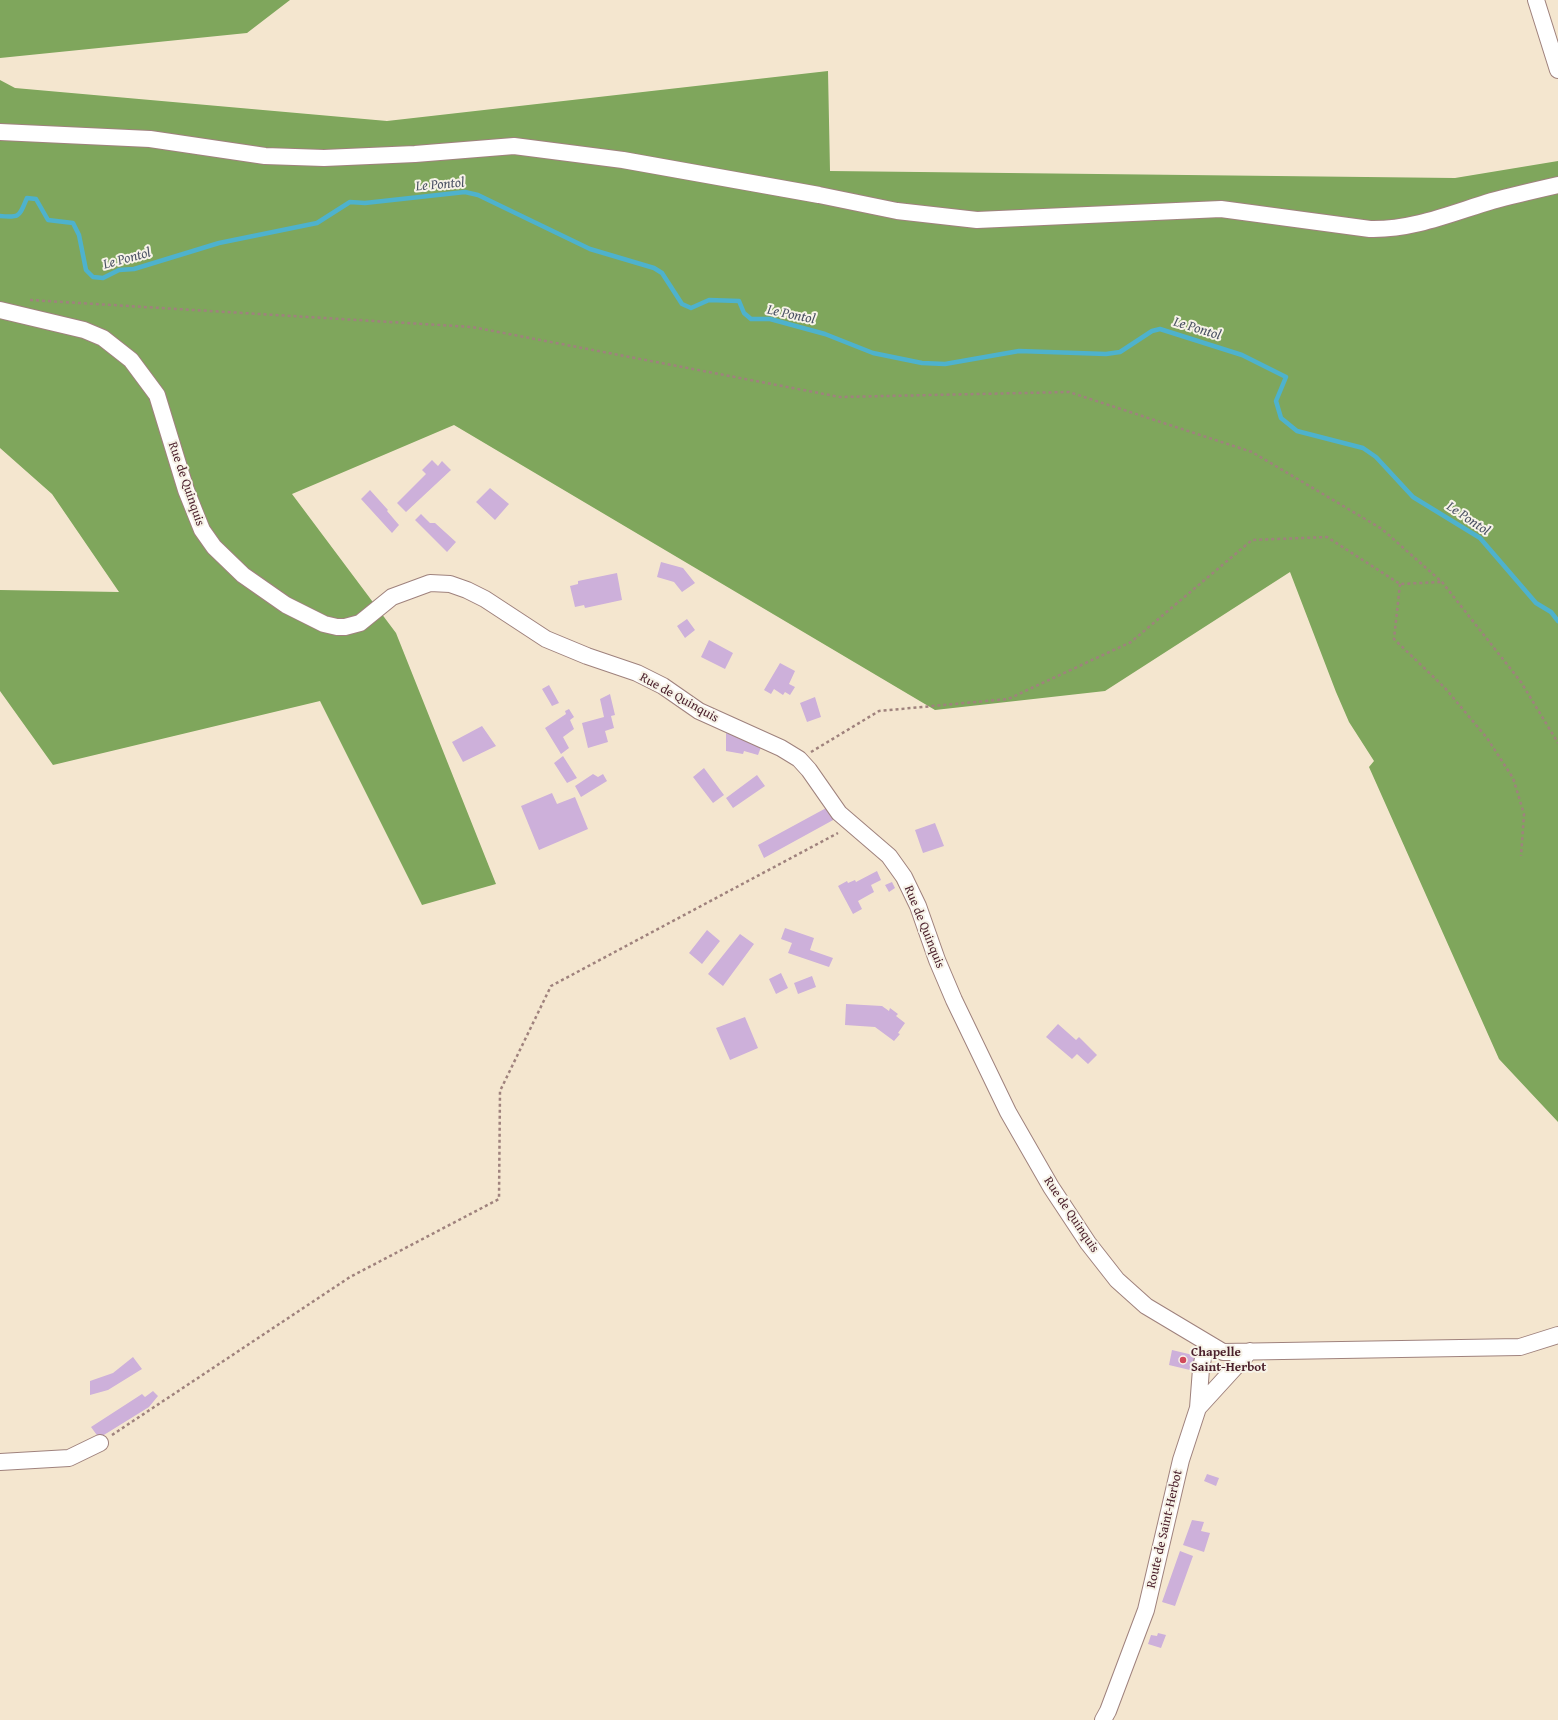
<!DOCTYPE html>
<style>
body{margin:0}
canvas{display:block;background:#f4e6cf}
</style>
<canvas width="1558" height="1720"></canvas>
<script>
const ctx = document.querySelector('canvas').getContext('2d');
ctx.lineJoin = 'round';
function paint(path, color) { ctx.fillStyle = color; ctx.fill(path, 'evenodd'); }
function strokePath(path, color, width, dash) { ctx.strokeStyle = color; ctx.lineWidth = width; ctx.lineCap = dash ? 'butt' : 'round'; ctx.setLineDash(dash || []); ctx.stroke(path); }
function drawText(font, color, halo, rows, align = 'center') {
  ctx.font = font + ' "Gentium Book Plus",serif'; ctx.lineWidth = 4; ctx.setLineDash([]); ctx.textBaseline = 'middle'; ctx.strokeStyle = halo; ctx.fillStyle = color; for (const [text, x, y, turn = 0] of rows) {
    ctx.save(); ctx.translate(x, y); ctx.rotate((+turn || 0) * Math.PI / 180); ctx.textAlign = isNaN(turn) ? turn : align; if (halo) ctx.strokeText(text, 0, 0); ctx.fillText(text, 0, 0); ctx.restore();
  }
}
paint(new Path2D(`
 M0 0H290L247 33 0 58Z
 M828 71 830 171 1455 178 1558 161V1122L1499 1059 1369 767 1374 761 1349 722 1336 692 1290 572 1105 691 935 710 454 425 292 494 396 633 496 884 422 905 320 701 53 765 0 691V590L119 592 52 494 0 448V80L15 88 387 121Z`), '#7fa65c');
strokePath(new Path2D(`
 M0 216C21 218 19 216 27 198L36 199 48 220 73 223 79 235 86 270 93 277 103 278 119 270 134 269 219 243 317 223 350 202 365 203 465 192 478 195 590 249 654 268 662 273 682 304 691 308 709 300 739 301 744 313 751 319H770L825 334 873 353 922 363 945 364 1019 351 1106 354 1120 352 1152 331 1160 329 1242 355 1286 377 1276 401 1281 418 1297 431 1363 448 1376 457 1413 497 1480 538 1536 603 1551 612 1558 621`), '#4eb2cd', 4.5);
paint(new Path2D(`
 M432 460 438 466 442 461 451 470 406 512 397 503 426 474 422 470Z
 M490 488 509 504 495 520 476 502Z
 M370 490 388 510 387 511 399 525 392 533 361 499Z
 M421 514 430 523H435L456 542 447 552 415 520Z
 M661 562 683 568 695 583 682 592 674 582 657 577Z
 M617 573 622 600 585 608 584 605 575 607 570 586 578 584V581Z
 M687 619 695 630 685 638 677 626Z
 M709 640 733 653 725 669 701 657Z
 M780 663 795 671 789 684 795 687 790 695 785 692 783 695 774 689 771 694 764 690Z
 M549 685 559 703 552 706 542 689Z
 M610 694 615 715 611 716 614 728 605 731 608 742 588 748 582 723 604 717 600 699Z
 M815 697 821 717 807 722 800 703Z
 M569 709 574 717 570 720 574 729 563 737 569 748 561 754 545 728 566 714 565 711Z
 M482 726 496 746 463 762 452 742Z
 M726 733 748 740 761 747 758 755 744 751 743 754 726 751Z
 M563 756 577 778 567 783 554 763Z
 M704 768 724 795 713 803 693 777Z
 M593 774 598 777 603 774 607 781 581 797 575 786Z
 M757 775 765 786 733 808 726 798Z
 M552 793 557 804 575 797 588 829 539 850 521 806Z
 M828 807 835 819 764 858 758 845Z
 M935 823 944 846 923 853 915 830Z
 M877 871 881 880 871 885 874 892 858 901 862 909 853 914 838 886 847 881 848 883 855 880 856 882Z
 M892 882 895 888 889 892 885 885Z
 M785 928 814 938 810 950 833 958 829 967 788 953 792 943 781 939Z
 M707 930 720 941 702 964 689 953Z
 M740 934 754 944 723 986 708 974Z
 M781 973 788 988 776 994 769 979Z
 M812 976 816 987 798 994 794 983Z
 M846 1004 882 1006 889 1011 890 1008 898 1014 896 1016 905 1023 898 1033 900 1034 894 1041 875 1027 845 1025Z
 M745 1017 758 1048 730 1060 716 1028Z
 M1058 1024 1076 1040 1079 1037 1097 1055 1088 1064 1077 1054 1072 1059 1046 1037Z
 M1172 1350 1197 1356 1194 1371 1169 1365Z
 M133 1357 142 1369 108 1390 90 1395V1381L113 1373Z
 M153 1391 158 1396 149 1407 99 1438 91 1427 142 1394 145 1397Z
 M1207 1474 1219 1478 1216 1486 1204 1481Z
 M1192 1520 1204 1522 1201 1531 1210 1533 1204 1552 1183 1545Z
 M1180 1551 1193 1556 1175 1606 1162 1602Z
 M1158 1633 1166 1635 1161 1648 1148 1644 1151 1635 1157 1636Z`), '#cdb0da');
const street = new Path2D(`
 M1536 0 1558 70
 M0 132 150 139 265 156 324 158 415 154 514 146 623 160 819 195 897 211 977 220 1221 209 1370 229C1413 230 1452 213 1492 201 1514 195 1536 190 1558 185
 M0 310 84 330 103 338 131 360 157 395 186 490 202 530 214 547 243 575 286 605 324 624 337 627H345L360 623 392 597 430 583 450 584 467 590 485 599 546 639 587 656 637 673 663 686 699 711 781 748 799 759 809 770 839 813 889 856 904 877 918 906 937 960 954 1000 1008 1112 1051 1187 1088 1243 1117 1280 1146 1306 1223 1352 1520 1347 1558 1335
 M1198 1408 1201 1369 1206 1342
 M0 1462 69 1458 100 1443
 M1103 1720 1108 1711 1146 1610 1181 1460 1198 1408 1250 1351`);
strokePath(street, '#9f827d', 18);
strokePath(new Path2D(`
 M30 300 472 327 840 397 1069 392 1252 452 1382 529 1442 582 1521 682 1558 743
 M1400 584 1394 639 1445 688 1487 738 1513 778 1524 814 1521 856
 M811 752 879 711 1008 699 1131 642 1252 540 1327 537 1400 584 1441 582
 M112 1435 350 1277 499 1199 500 1091 551 986 838 833`), '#9f827d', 2.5, [3, 3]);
strokePath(street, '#fff', 16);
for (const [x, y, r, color] of [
 [1183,1360,4,"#d1495b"]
]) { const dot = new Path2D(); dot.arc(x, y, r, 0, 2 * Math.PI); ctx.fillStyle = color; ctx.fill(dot); strokePath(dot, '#f7f3e8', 1.5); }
drawText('13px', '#4a1f2b', '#f7f3e8', [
 ["Rue de Quinquis",186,484,71],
 ["Rue de Quinquis",679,698,29],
 ["Rue de Quinquis",924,927,68],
 ["Rue de Quinquis",1071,1215,56],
 ["Route de Saint-Herbot",1165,1529,-77]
]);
drawText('bold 13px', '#4a1f2b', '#f7f3e8', [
 ["Chapelle",1191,1353],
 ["Saint-Herbot",1191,1368]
], 'left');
drawText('italic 14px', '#4b5264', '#f7f3e8', [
 ["Le Pontol",440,185,-5],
 ["Le Pontol",127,259,-15],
 ["Le Pontol",791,315,12],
 ["Le Pontol",1197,329,17],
 ["Le Pontol",1468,519,34]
]);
</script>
